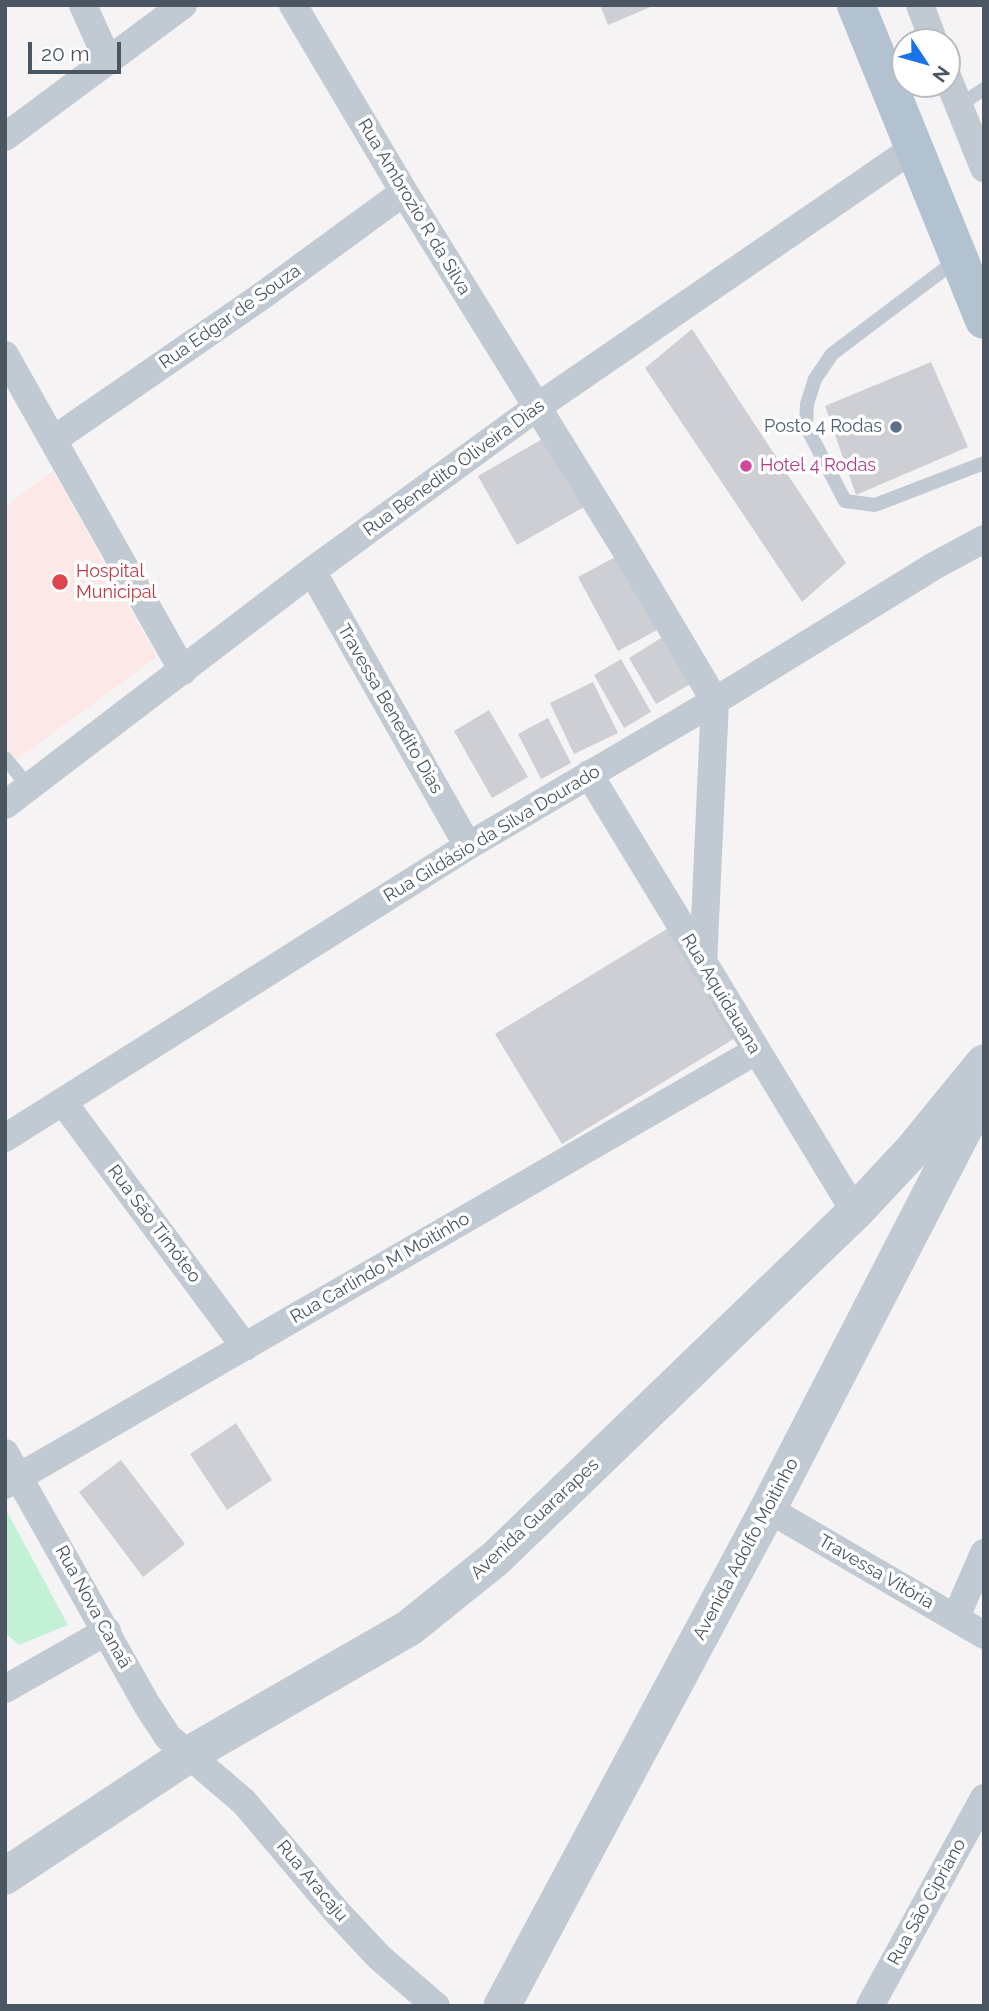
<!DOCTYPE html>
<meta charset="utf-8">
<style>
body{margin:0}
#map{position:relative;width:989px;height:2011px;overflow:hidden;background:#f5f3f3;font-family:Raleway,sans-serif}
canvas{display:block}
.frame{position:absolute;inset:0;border:7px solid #4a5661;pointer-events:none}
.north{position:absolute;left:891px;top:28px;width:70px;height:70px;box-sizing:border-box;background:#fff;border:2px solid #b7bbc0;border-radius:50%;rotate:126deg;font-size:19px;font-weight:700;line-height:28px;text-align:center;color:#4a5661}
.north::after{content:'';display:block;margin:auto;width:24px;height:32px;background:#1a73e8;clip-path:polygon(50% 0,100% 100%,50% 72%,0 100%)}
.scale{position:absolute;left:28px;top:42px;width:93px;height:32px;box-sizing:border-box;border:4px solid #4a5661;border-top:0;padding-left:9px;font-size:21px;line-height:24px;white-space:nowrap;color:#4a5661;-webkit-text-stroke:5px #fff;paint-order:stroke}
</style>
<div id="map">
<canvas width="989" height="2011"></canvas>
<div class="frame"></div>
<div class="north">N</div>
<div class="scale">20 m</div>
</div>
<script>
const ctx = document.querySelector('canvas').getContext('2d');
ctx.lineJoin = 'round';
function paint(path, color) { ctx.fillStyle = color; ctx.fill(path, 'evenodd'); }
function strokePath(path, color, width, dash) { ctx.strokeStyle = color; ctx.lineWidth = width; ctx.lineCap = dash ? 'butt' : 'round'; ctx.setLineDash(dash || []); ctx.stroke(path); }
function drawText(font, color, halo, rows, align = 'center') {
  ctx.font = font + ' Raleway,sans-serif'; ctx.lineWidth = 7; ctx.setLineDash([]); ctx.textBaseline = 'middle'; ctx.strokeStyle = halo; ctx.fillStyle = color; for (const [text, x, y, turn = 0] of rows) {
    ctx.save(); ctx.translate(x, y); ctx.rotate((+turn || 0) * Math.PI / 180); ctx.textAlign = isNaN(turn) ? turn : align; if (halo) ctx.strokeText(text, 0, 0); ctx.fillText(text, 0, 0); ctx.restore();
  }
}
paint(new Path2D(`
 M53 471 157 657 5 768V507Z`), '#fce8e6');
paint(new Path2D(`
 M5 1508 68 1625 19 1645 5 1633Z`), '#c3f1d5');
paint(new Path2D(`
 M600 5H655L608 25Z
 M692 329 846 563 802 602 645 368Z
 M931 362 968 447 856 495 825 406Z
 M551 434 591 503 517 545 478 476Z
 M619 555 659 629 618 651 578 577Z
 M666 635 694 682 656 704 629 658Z
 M621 659 651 712 624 728 594 675Z
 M593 682 618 733 574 754 550 703Z
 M489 710 528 777 492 798 454 731Z
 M548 718 571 763 541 779 518 734Z
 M670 927 737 1037 562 1144 495 1034Z
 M236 1423 272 1480 227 1510 190 1454Z
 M121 1460 185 1544 143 1577 79 1492Z`), '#cdcfd5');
strokePath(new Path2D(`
 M958 106 984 89
 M958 259 832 354 815 379 807 404 806 426 845 501 875 505 984 463
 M5 758 29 787`), '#c1cad2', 14);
strokePath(new Path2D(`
 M83 5 108 61
 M293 5 404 192 622 544 715 701 703 965
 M920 5 934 42
 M947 76 984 168
 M5 137 183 5
 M5 355 183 671
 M53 440 259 298 404 192
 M312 571 468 846
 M589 774 855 1212
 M5 805 312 571 537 407 914 148
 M63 1102 245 1347
 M5 1138 468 846 715 701 934 566 984 539
 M5 1453 147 1705 168 1737 244 1802 336 1911 379 1957 436 2006
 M5 1485 756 1051
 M768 1509 984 1635
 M956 1617 984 1553
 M5 1689 107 1631
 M870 2006 984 1798`), '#c1cad2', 28);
strokePath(new Path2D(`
 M5 1876 188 1755 409 1628 496 1558 855 1212 912 1151 984 1063
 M502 2006 768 1509 984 1090`), '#c1cad2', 37);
strokePath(new Path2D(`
 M856 5 984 320`), '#b3c2d1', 38);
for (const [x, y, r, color] of [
 [896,427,7,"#5c6f8a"],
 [746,466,7,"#d1479c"],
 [60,582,9,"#e0444e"]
]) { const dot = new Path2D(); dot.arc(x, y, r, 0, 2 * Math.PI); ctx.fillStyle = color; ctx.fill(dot); strokePath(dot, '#fff', 2.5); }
drawText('18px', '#4a5661', '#fff', [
 ["Rua Ambrozio R da Silva",414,207,59],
 ["Rua Edgar de Souza",230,317,-35],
 ["Rua Benedito Oliveira Dias",454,468,-36],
 ["Travessa Benedito Dias",390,709,60],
 ["Rua Gildásio da Silva Dourado",492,834,-31],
 ["Rua Aquidauana",721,994,59],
 ["Rua São Timóteo",154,1224,53],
 ["Rua Carlindo M Moitinho",380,1268,-30],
 ["Avenida Guararapes",535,1519,-43],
 ["Avenida Adolfo Moitinho",746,1549,-62],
 ["Travessa Vitória",876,1572,30],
 ["Rua Nova Canaã",93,1607,61],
 ["Rua Aracaju",312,1881,50],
 ["Rua São Cipriano",927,1902,-61]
]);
drawText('18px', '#4e5e75', '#fff', [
 ["Posto 4 Rodas",882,427]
], 'right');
drawText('18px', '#b23c85', '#fff', [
 ["Hotel 4 Rodas",760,466]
], 'left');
drawText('18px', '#be3a42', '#fff', [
 ["Hospital",76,572],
 ["Municipal",76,593]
], 'left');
</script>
